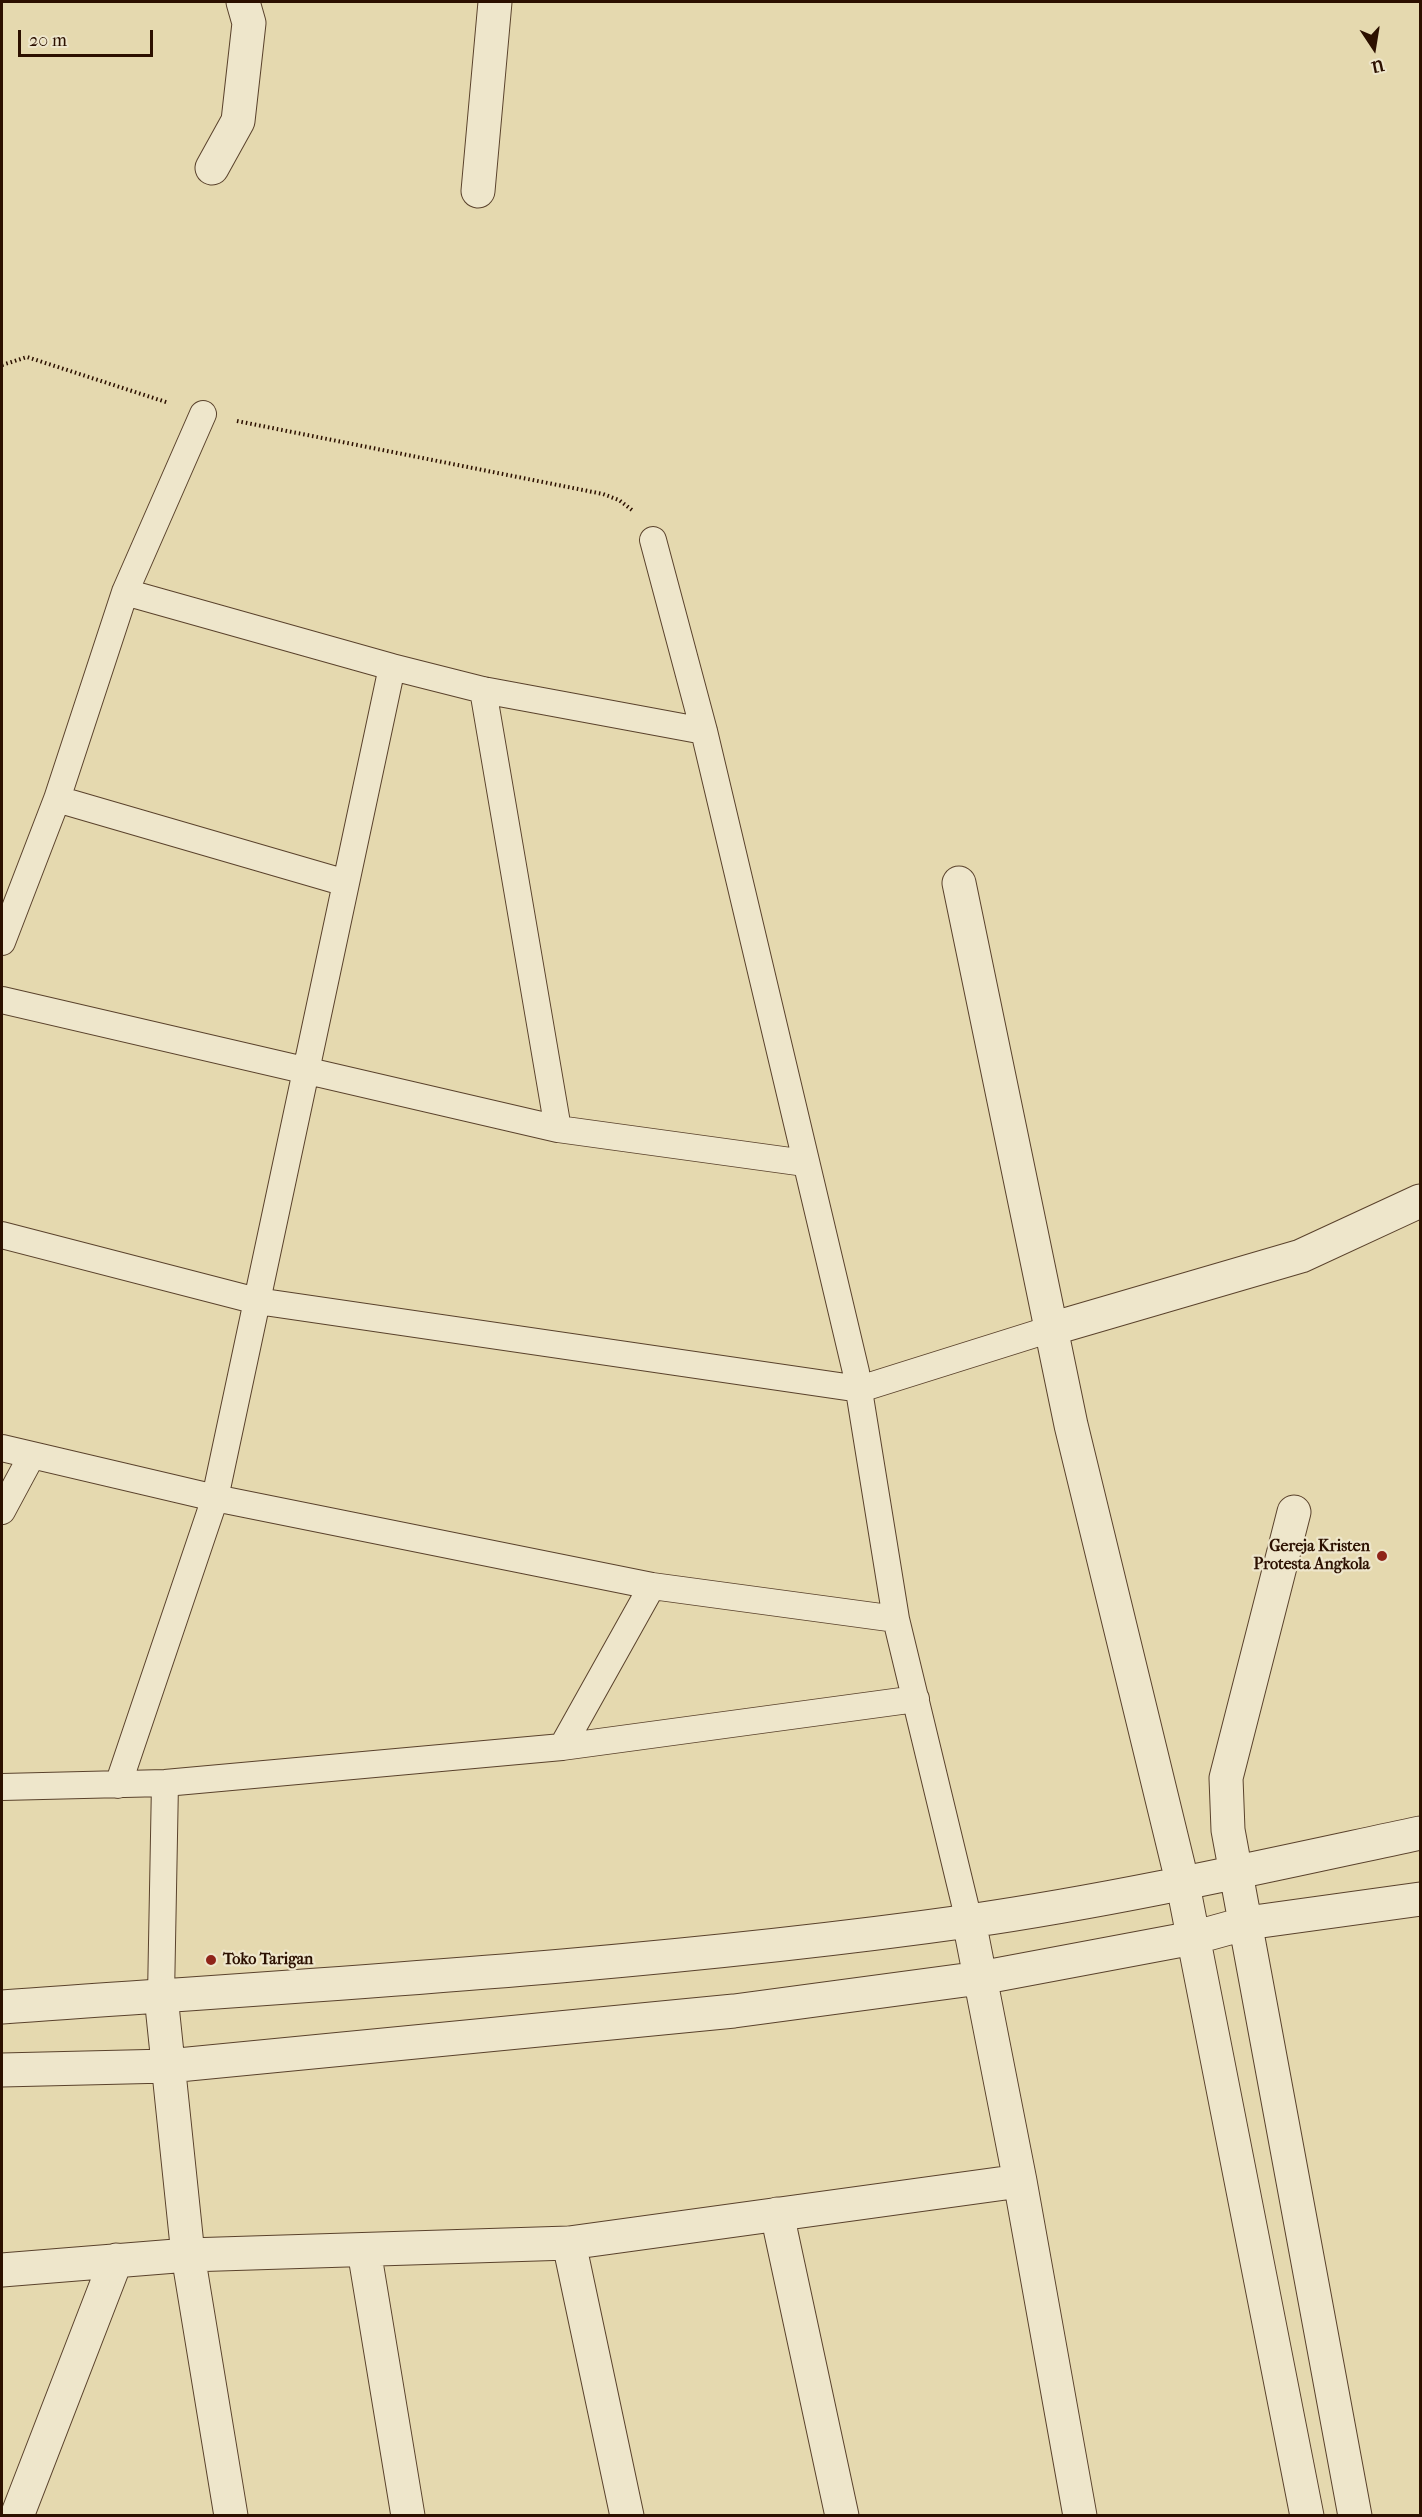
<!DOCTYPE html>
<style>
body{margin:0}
#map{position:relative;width:1422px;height:2517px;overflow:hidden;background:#e5d9af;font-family:"IM FELL French Canon",serif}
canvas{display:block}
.frame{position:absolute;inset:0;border:3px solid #2c1000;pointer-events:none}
.north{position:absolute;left:1344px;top:18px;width:60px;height:60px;-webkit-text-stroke:4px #eee6cb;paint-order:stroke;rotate:168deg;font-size:16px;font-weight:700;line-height:24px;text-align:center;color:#2c1000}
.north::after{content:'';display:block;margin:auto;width:21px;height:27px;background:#2c1000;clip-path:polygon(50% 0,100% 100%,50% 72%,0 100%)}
.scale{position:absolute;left:18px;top:30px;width:135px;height:27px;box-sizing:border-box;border:3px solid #2c1000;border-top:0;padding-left:8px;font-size:18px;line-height:21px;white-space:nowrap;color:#2c1000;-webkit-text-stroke:4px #eee6cb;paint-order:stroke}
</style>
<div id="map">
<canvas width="1422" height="2517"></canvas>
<div class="frame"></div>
<div class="north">U</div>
<div class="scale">20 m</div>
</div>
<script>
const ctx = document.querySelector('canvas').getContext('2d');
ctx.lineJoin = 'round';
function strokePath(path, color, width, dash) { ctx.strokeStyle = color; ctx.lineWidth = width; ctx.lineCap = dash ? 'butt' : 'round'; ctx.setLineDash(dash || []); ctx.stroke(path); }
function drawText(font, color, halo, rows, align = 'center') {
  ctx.font = font + ' "IM FELL French Canon",serif'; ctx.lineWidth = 4.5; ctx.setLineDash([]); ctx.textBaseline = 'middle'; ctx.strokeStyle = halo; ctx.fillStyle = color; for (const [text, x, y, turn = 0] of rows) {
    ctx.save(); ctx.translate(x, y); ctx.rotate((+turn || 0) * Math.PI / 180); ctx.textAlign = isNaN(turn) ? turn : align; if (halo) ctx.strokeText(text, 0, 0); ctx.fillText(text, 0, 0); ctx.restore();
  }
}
const service = new Path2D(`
 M653 540 704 731 856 1372 896 1619 969 1921
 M125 592 392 667
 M483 690 558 1129 805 1163
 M57 799 346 883
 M2 942 57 799 125 592 203 414
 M2 1000 558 1129
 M2 1235 257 1301 860 1389 1051 1329
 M2 1448 215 1498 652 1586 896 1619
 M2 1511 31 1457
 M562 1747 652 1586
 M118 1785 215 1498 392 667 483 690 704 731
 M2 1787 165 1783 562 1747 916 1699
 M161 1996 165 1783`);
const minor = new Path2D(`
 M212 168 238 121 249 23 243 2
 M478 191 495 2
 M959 883 1071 1425 1183 1885 1307 2516
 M1051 1329 1301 1256 1420 1201
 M1294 1512 1226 1778 1228 1830 1355 2516
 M969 1921 1020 2181 1080 2516
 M161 1996 188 2255 231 2516
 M2 2007C324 1984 648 1966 969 1921 1121 1899 1270 1865 1420 1833
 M2 2070 168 2066 734 2011 980 1978 1193 1938 1247 1923 1420 1899
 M777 2214 842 2516
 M569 2243 627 2516
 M364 2250 408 2516
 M2 2270 188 2255 569 2243 1020 2181
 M17 2516 116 2260`);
strokePath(service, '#5a422c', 28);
strokePath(minor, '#5a422c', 35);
strokePath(new Path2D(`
 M2 365 27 357 169 403
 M237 421 603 494 619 500 632 510`), '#2c1000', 4, [1.5, 3]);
strokePath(service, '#eee6cb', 26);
strokePath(minor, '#eee6cb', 33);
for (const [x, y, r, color] of [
 [1382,1556,6,"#8f2418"],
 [211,1960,6,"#8f2418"]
]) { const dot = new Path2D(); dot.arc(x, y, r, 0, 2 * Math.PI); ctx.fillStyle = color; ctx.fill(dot); strokePath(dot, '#eee6cb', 2); }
drawText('bold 16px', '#2c1000', '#eee6cb', [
 ["Gereja Kristen",1370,1547],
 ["Protesta Angkola",1370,1565],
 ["Toko Tarigan",223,1960,"left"]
], 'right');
</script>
